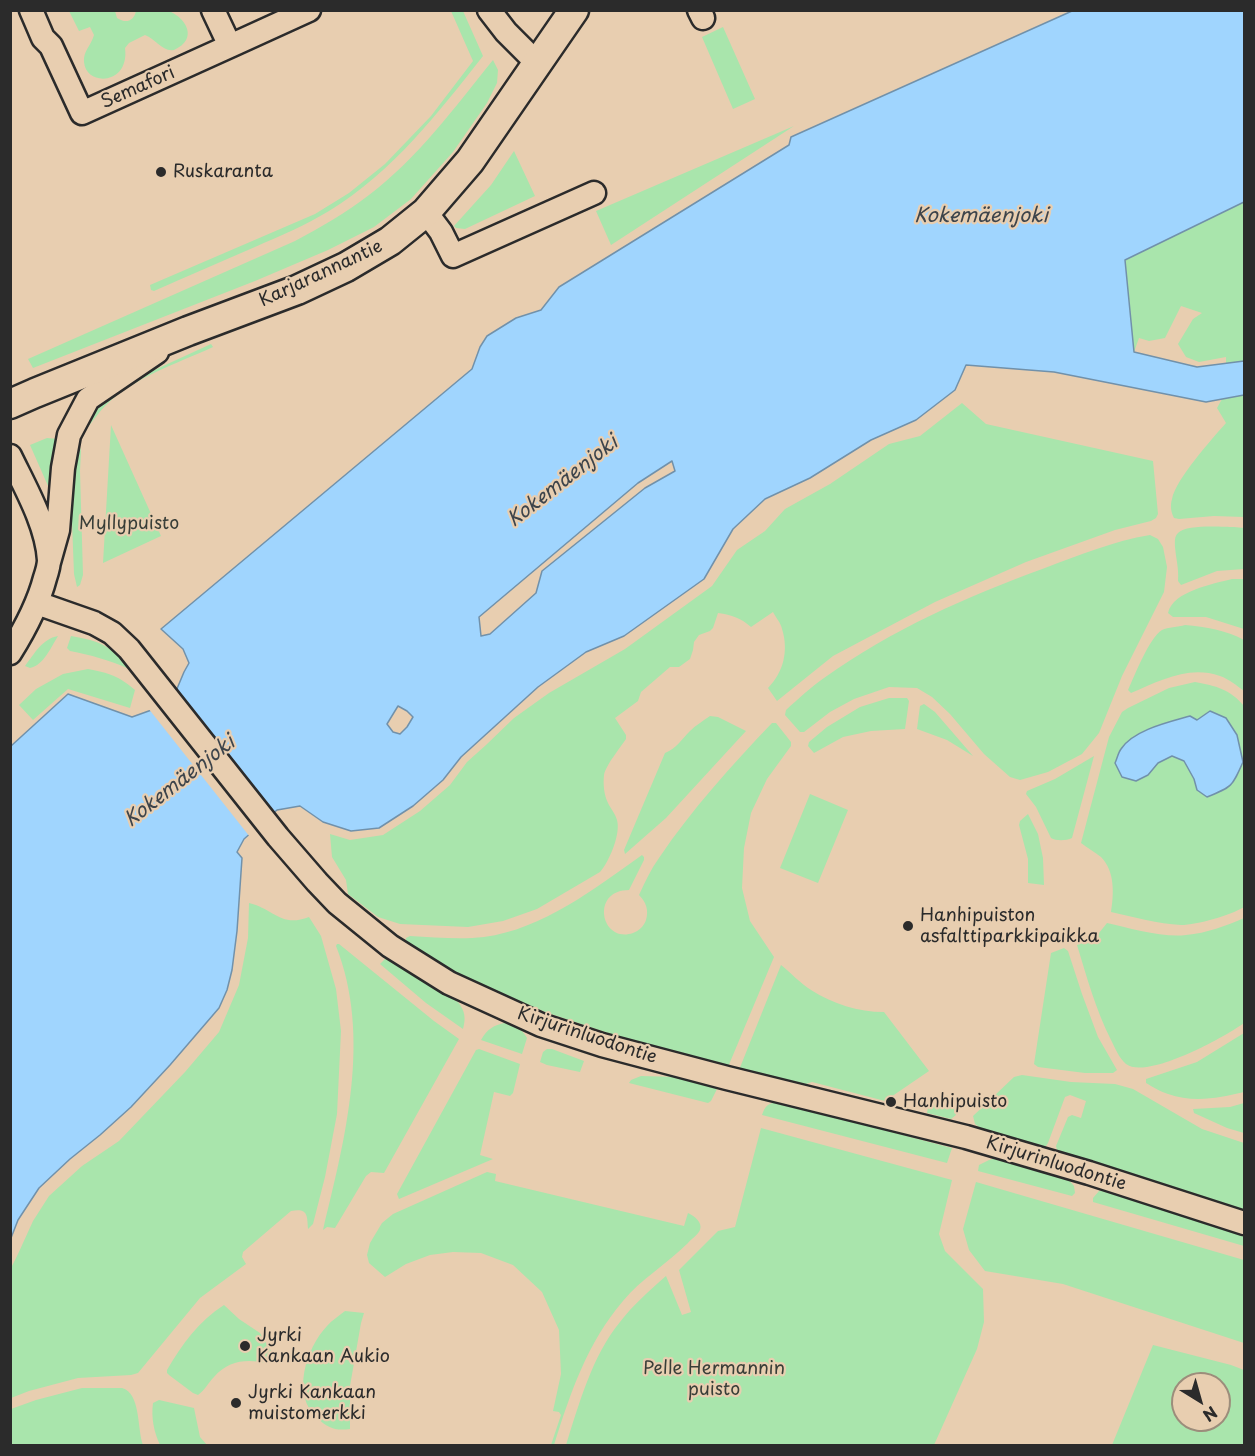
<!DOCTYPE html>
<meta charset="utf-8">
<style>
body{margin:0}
#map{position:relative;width:1255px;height:1456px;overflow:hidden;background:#e8ceb0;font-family:"Playpen Sans",sans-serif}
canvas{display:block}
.frame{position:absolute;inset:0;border:12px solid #2b2b2b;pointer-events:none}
.north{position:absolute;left:1171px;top:1372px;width:60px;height:60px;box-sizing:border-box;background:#e8ceb0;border:2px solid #9c8d7b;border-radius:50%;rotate:143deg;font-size:16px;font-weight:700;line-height:24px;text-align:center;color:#2b2b2b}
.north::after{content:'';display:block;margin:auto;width:21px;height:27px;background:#2b2b2b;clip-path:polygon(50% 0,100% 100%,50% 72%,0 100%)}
</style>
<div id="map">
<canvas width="1255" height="1456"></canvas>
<div class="frame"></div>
<div class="north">N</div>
</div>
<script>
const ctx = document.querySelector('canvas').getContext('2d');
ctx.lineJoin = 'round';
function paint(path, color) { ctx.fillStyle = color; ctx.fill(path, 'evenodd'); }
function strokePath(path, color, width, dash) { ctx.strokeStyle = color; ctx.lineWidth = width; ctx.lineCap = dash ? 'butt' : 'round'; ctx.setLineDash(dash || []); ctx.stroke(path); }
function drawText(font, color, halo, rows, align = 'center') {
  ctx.font = font + ' "Playpen Sans",sans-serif'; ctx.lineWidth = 4.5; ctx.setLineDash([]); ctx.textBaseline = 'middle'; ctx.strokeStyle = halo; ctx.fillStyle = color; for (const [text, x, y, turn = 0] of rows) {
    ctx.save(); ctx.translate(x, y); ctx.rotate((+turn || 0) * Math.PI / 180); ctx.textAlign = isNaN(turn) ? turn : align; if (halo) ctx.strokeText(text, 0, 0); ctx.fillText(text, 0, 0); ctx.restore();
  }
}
paint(new Path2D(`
 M69 11H115L117 18C126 24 134 21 136 11 145 10 156 9 165 10 180 13 197 32 182 45 181 46 176 49 174 50 162 52 156 39 145 35L129 43 125 48C130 85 86 87 84 62 83 51 91 46 94 35L90 27 79 31Z
 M451 11H463L483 56C438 113 393 172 329 211 306 225 280 236 255 247 222 261 188 276 154 291L151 290 150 285 315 214 349 193 385 164 431 116 473 61Z
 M723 27 755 99 733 109 702 37Z
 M493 60 498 70 497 83 487 103 453 152 411 199 374 227 328 250 255 281 33 368 28 359 295 241C321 227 346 213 369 195 418 158 455 107 493 60Z
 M794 126 611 245 596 211Z
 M514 151 535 196 465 229 456 228 454 226 491 185Z
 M1244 202V361L1226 364V357L1199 362 1186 357 1178 344 1193 319 1202 313 1181 306 1165 338 1149 341 1139 338 1134 352 1125 260Z
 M211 344 213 347C176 364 134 377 105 406 99 412 93 421 87 428H81L88 413 113 389Z
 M1244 395V517L1214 516 1179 519 1174 518C1171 512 1170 506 1172 499 1176 479 1211 440 1226 423L1217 408 1222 399Z
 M962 403 986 424 1153 461 1158 514 1156 518 1151 521 1115 530 1026 562 935 602 833 656 777 701 768 688C783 673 789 651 782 629 781 623 776 618 773 612L751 627C741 618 732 615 718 613L713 628 710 631 699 635 694 642 693 650 690 659 679 667H670L641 692 638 701 615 718 626 735V739C620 748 606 765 604 775 603 784 604 795 608 803 611 809 615 813 617 820 621 834 609 862 600 872L537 909 503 921 468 927 400 924 378 917 348 894 346 880 332 857 330 834 350 840 383 835 420 811 450 785 467 762 486 745 514 718 549 693 625 649 712 586 737 550 765 531 785 509 830 484 889 444 920 436Z
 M111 425 161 536 103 563Z
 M47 438 58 439 52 495 30 445Z
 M75 444 80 447 81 451 80 471 83 575 80 585 77 587 74 574 70 470Z
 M1234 527 1244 528V569L1217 571 1181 585 1178 581C1179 568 1176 559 1175 547 1175 542 1174 537 1178 533 1186 524 1222 527 1234 527Z
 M1150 535 1158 539 1163 547 1167 567 1164 592 1122 676 1099 733 1082 754 1048 772 1020 780 1010 777 984 754 950 714 932 697 917 688 889 687 854 699 830 712 804 732H800L785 715 786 710C798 699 811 687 824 678 891 630 968 596 1045 568 1079 555 1114 541 1150 535Z
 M1232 579H1244V629L1206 617H1173L1168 613C1173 591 1213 584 1232 579Z
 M1185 625C1206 627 1226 630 1244 640V691C1237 686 1229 679 1220 676 1188 665 1160 681 1131 693L1128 690C1135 675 1149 638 1162 630 1168 627 1178 627 1185 625Z
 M58 636C51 647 44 665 30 668L25 666C35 653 42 639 58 636Z
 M71 636C101 641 110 646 132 668L129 669C110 660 90 655 70 651L67 648Z
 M88 669C109 673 119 676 135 690L130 708 68 689 33 720 19 705 36 689 63 674Z
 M1195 682C1216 686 1230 689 1244 706V907C1231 915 1197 925 1181 925 1158 924 1134 917 1111 912 1114 894 1115 871 1101 857 1095 852 1087 848 1081 843L1109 737 1122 712 1128 708 1169 688Z
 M889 698H907L909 701 905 729 871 731 843 737 814 753 808 746 809 742 827 727 860 707Z
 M924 704 935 712 973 756 947 740 917 729 920 706Z
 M710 716 718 717 746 731 666 818 625 854 624 850 665 753C677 748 681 740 690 731 696 725 703 721 710 716Z
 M772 723H776L791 742V746L767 779 751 813 744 848 742 888 750 921 774 957 728 1067 644 1045 548 1013 464 978 406 943V938L410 936C434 937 459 940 484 937 543 929 594 889 642 855L644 857V860L629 890C590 890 601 944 633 933 639 931 644 926 646 920 649 910 646 902 639 895 645 882 651 869 659 858 692 809 732 765 772 723Z
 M1094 756 1072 838C1066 841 1056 841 1051 838L1036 807 1026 794 1027 791 1055 779Z
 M810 794 848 810 818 883 780 868Z
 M1028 814 1038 834 1043 858 1044 885 1028 883V859L1019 825 1020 821Z
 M249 903C274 909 281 928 309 917L321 936 336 989 341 1031 337 1114 325 1177 313 1224 308 1229C307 1215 308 1208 291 1211L243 1252 242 1257 246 1264 200 1298 138 1373 131 1375 78 1378 29 1391 11 1398V1268L18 1254 33 1221 49 1196 82 1166 119 1141 185 1072 219 1032 239 985 248 938Z
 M1244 918V1023C1225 1037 1147 1080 1126 1064 1119 1058 1115 1048 1111 1040 1096 1010 1087 978 1077 945L1099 933 1107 923C1129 928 1164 938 1186 935 1207 933 1226 926 1244 918Z
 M337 944H339L434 1021 459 1039 384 1173 371 1172 366 1176 335 1228 327 1227 323 1230C345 1139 372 1037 336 946Z
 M1064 948 1068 951 1082 994 1098 1037 1117 1070 1113 1073H1085L1038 1067 1034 1064 1051 953Z
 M386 958 458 1002C465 1011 466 1018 463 1029L426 1003 380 964Z
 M781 965C791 973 800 983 811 990 833 1004 858 1012 884 1012L929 1071 885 1101 812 1082 806 1084 739 1070Z
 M505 1023C516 1025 521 1028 527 1038L522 1054 481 1040C487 1029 494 1025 505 1023Z
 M1244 1033V1092C1220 1098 1193 1103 1168 1094 1161 1092 1153 1087 1146 1083V1079L1197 1062Z
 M479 1049 520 1064 513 1093 510 1096 494 1092 480 1155 493 1159 399 1199 397 1194 476 1050Z
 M547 1049H552L584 1061 580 1072 547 1065 540 1062 543 1052Z
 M1022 1075 1071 1082 1115 1084 1133 1089 1202 1129 1244 1143V1212L1061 1153 1057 1150 1056 1146 1068 1117 1072 1115 1081 1118 1086 1101 1070 1095 1065 1097 1048 1143 1046 1146 1041 1147 984 1131 975 1124 973 1116 1014 1077Z
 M641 1076 678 1077 715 1087 717 1089 711 1101 708 1103 629 1083 631 1080Z
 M947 1095 957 1109 956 1115 951 1119 927 1113 928 1107Z
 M778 1102 952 1148 947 1163 762 1115C765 1106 768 1103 778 1102Z
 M1244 1103V1133L1227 1128 1194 1113 1193 1109 1230 1107Z
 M761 1128 952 1180 939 1234 945 1251 983 1289 984 1322 977 1349 934 1445H566C579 1404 592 1356 620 1322 633 1305 650 1290 666 1276L682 1315 691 1312 679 1270 718 1231 735 1227Z
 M997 1158 1068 1179 1074 1186 1075 1193 1072 1196 978 1171 979 1165 989 1160Z
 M487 1172 496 1174 495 1181 684 1226 688 1213C694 1216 703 1222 700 1230 698 1235 691 1239 688 1243 667 1264 641 1279 623 1301 587 1343 570 1394 554 1445H551L561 1415 559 1412 553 1411 561 1374 559 1330 542 1292 513 1265 481 1253 453 1252 430 1255 406 1264 385 1277 369 1263 367 1255 370 1243 382 1223 393 1214Z
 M976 1182 1244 1260V1343L1063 1284 985 1271 969 1250 963 1229Z
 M1099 1191H1104L1244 1235V1246L1093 1202V1198Z
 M224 1305 239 1319 260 1333 273 1354 267 1363C246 1359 229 1360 214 1377 208 1383 205 1390 198 1395L193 1393 169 1375 167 1373V1370C182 1344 199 1321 224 1305Z
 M345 1311 364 1313 361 1323 350 1386V1429C335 1431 328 1428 317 1418 291 1395 306 1348 327 1326 332 1320 339 1316 345 1311Z
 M1153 1345 1231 1365 1244 1370V1445H1112ZM1183 1384H1219V1420H1183Z
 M82 1388H122C141 1393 137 1429 143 1445H11V1409L36 1400Z
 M159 1400 194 1408 200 1437 207 1445H160C154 1432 151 1418 153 1403Z`), '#a9e5ac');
const water = new Path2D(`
 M1072 11H1244V202L1125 260 1134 352 1197 367 1244 361V395L1206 402 1054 372 966 365 955 390 916 420 871 440 810 478 765 499 733 529 704 579 624 636 586 652 538 687 461 757 443 780 413 806 379 828 351 831 323 822 300 806 277 810 244 839 237 852 242 858 237 931 232 970 227 990 219 1008 170 1065 131 1107 100 1135 70 1159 39 1188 18 1220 11 1238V746L68 694 132 717 171 703 184 672 189 663 183 649 161 629 472 369 480 347 487 336 516 318 541 310 559 287 789 145 791 137ZM672 461 675 471 645 488 542 571 536 593 490 634 481 636 479 617 638 483ZM398 706 407 711 413 717 407 727 400 734 393 732 387 724Z
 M1210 711 1226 718 1237 735 1243 762C1232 787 1232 787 1207 797L1197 790 1194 779 1184 761 1172 756 1158 763 1148 775 1136 781 1122 777 1115 763C1117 759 1118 753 1121 749 1133 730 1169 722 1190 716L1197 720Z`);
paint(water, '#a0d5fe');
strokePath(water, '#7191aa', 1.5);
paint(new Path2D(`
 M174 687 276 815 250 837 148 708 169 700Z`), '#e8ceb0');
const minor = new Path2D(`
 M31 10 43 38 51 46 82 113 230 46 213 10
 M489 10 506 32 538 64
 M699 10 703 18
 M230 46 309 10
 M426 212 441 232 453 256 594 193
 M10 456C25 487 47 525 49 560 49 566 47 572 45 578 38 605 25 629 10 653
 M49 562 58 530 63 468 69 435 88 399 157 352
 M37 603 94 623 112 633 129 649 278 837 317 882 337 903 390 946 449 983 541 1025 602 1045 727 1078 966 1137 1089 1173 1244 1223`);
const major = new Path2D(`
 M10 404 35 393 188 331 297 290 346 267 390 241 426 212 470 161 574 10`);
strokePath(minor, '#2b2b2b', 27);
strokePath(major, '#2b2b2b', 33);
strokePath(minor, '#e8ceb0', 22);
strokePath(major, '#e8ceb0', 28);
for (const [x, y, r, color] of [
 [161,172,6,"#2b2b2b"],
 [908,926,6,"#2b2b2b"],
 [891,1102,6,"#2b2b2b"],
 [245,1346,6,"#2b2b2b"],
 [236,1403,6,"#2b2b2b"]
]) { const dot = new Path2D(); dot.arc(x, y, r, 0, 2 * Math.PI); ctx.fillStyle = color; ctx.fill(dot); strokePath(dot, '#e8ceb0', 2); }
drawText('18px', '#2b2b2b', '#e8ceb0', [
 ["Semafori",138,88,-24],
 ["Karjarannantie",321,274,-25],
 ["Kirjurinluodontie",587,1036,18],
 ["Kirjurinluodontie",1056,1164,17]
]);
drawText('18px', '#2b2b2b', '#e8ceb0', [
 ["Ruskaranta",173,172],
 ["Hanhipuiston",920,916],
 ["asfalttiparkkipaikka",920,937],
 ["Hanhipuisto",903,1102],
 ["Jyrki",257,1336],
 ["Kankaan Aukio",257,1357],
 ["Jyrki Kankaan",248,1393],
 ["muistomerkki",248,1414]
], 'left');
drawText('18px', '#383e38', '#e8ceb0', [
 ["Myllypuisto",129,524],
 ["Pelle Hermannin",714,1369],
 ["puisto",714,1390]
]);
drawText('italic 20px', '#3d444b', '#e8ceb0', [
 ["Kokemäenjoki",981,216],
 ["Kokemäenjoki",563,482,-38],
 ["Kokemäenjoki",180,782,-38]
]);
</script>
